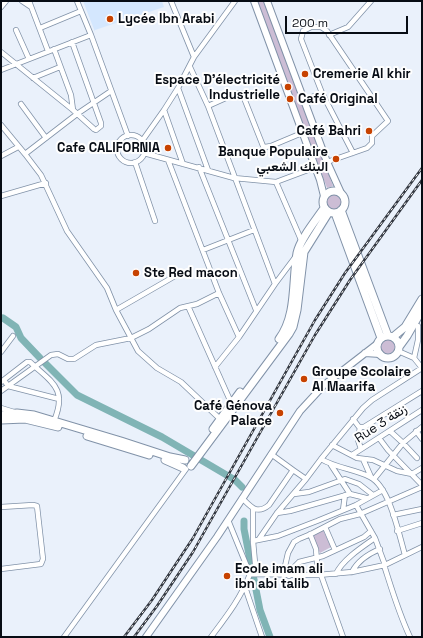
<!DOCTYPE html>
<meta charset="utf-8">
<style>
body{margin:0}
#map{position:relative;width:423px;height:638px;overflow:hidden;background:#eaf1fb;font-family:"Space Grotesk",sans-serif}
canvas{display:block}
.frame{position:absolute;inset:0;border:2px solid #070c14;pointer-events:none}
.scale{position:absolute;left:285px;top:16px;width:123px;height:18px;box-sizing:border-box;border:2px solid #070c14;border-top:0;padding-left:5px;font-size:12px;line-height:14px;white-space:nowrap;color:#070c14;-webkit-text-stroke:3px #fefefe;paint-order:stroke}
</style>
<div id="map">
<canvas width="423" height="638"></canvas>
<div class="frame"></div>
<div class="scale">200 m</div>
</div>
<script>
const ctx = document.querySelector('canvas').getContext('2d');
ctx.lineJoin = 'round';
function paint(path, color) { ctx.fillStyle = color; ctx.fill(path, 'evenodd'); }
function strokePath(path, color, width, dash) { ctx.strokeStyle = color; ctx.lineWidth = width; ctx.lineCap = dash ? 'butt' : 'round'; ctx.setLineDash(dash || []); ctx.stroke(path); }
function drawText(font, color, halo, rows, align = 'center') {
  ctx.font = font + ' "Space Grotesk",Vazirmatn,sans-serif'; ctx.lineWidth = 4; ctx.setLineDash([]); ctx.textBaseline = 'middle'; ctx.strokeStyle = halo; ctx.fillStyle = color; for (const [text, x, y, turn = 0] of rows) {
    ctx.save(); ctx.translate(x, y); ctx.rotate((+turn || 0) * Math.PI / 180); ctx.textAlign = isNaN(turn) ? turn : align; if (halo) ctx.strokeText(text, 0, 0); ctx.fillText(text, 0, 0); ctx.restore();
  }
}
paint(new Path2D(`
 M83 1H162L164 7 95 30V32Z`), '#d4e7fe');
paint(new Path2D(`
 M257 1H264L333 186 327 188Z
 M326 202a8 8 0 1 1 16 0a8 8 0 1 1-16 0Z
 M379 346a8 8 0 1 1 16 0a8 8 0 1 1-16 0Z
 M323 530 331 547 320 553 312 535Z`), '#ccbdd5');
strokePath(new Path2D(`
 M3 318 16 327 21 338 40 358
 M45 363 77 395 162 437 235 480 242 487
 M244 521V529L260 610 270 637`), '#80b4b5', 7);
const minor = new Path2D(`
 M22 1 31 7
 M29 1 48 51
 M77 1 91 35 128 136
 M171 1 194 57
 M1 7 6 1
 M40 28 81 11
 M16 30 29 59
 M329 35 348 27 371 1
 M54 49 71 95 73 110
 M1 52 73 110 94 129 96 130 101 126V123L72 42
 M190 67 208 106 275 284
 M1 70 91 35
 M33 78 60 67
 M178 88 208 170
 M111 91 77 114 25 154 41 175 67 231 107 288 116 310 138 351 157 368 181 382 220 419
 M304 100 322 93
 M21 104 46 138
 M208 106 237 93H242L263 146 265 147 271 146 302 133
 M164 110 183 164
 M1 125 25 154
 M117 149a14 14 0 1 1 28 0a14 14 0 1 1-28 0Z
 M142 141 164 110 178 88 194 57 235 1
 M144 153 234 178 276 182 316 167
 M1 156 18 147
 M168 160 219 293 239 337 275 284 296 256
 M135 162 155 221
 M327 162 367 148 372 143V136L388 121 327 31 321 27H311L303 31 301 39 322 93 353 153
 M199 167 256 310
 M276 182 302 242
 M1 196 46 183
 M203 250 254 230
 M188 306 229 398 233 401
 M116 310 175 276
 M398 351 414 358 422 368
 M1 352 13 336
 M414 358 418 340V326
 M215 367 239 337
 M4 380 8 386 59 399
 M1 382 27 362H30C51 382 68 388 54 421
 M1 391 51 355 58 354 68 359H74L96 345 131 338 149 329 180 308 197 304 219 293
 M1 408 14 412
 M353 419 359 427H364L422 391
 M360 427 358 440 361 449
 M390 431 403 443 417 458
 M416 431 422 439
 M379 438 388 450 422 485
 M332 445 357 458 373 460 397 471 412 474 422 468
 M352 455 422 410
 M321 459C336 468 354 469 370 477 390 487 399 535 405 555
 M363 459 371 477
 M331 465 350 494
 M293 470 306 479
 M374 479 403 443 422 427
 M294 494 309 492 345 479 359 484 373 495
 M242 498C251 507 257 515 269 505L293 470 271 454
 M356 505 375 538 385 565
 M1 507 33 505 37 506 43 559 41 564 1 569
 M253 508V541L256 574
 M343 510 345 495
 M277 513 290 511 350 494 366 498
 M393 515 422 509
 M325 527 335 550
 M397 531 422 523
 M310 534 316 549 318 575
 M259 539 277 513 306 479 321 459 363 408 372 400 422 368
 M253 541 278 536 317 521 356 505 383 490
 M384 565C392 590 399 614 410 637
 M352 572C358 560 368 554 380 549
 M250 574 318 575 352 572 385 565 422 547
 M336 574C342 560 362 547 375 538
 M283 575 288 553 294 542 299 539 311 534 340 519 360 514 422 487
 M321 575 343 637
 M289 576 293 568 299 562 323 556 364 537 371 531
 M245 587 262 637
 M64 637 186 469
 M211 637C226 617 241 598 250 574L228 520`);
const tertiary = new Path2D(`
 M254 1 320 180 324 196
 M267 1 327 162 341 193
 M365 353 380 354
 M146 637 217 537 300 411 324 385 377 344`);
const secondary = new Path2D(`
 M323 202a11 11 0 1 1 22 0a11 11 0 1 1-22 0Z
 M341 210 388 336
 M335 213 381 338
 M377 347a11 11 0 1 1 22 0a11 11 0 1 1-22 0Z
 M393 337 405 327 422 299
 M279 339C297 315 292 281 297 253 300 239 316 220 324 208
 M399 347 407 336 422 310
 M1 415 17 413 34 415 121 441 170 457 185 460
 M1 420 25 419 58 427
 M213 429 240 392
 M87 436 149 455
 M165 460 183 468
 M191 466 289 334 293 327 297 310 304 252 329 212`);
strokePath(minor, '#8192a8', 6);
strokePath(tertiary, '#8192a8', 8);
strokePath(secondary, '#8192a8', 9);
strokePath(minor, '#fff', 4.5);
strokePath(tertiary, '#fff', 6);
strokePath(secondary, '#fff', 7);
const rail = new Path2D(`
 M124 637 152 600 193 538 315 320 345 273 422 168
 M134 637 157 606 193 552 315 335 350 280 422 180`);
strokePath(rail, '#323740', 2.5);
strokePath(rail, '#fefefe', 1, [3]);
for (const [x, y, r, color] of [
 [110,19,4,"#c74200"],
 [305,74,4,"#c74200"],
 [288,87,4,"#c74200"],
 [290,99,4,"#c74200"],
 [369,131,4,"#c74200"],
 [168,148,4,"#c74200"],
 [336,159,4,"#c74200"],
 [136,273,4,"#c74200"],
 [304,379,4,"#c74200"],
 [280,413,4,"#c74200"],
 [227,576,4,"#c74200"]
]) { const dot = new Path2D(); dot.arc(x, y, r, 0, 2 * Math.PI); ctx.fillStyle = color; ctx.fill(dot); strokePath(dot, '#fefefe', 1.5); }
drawText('bold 13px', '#070c14', '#fefefe', [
 ["Lycée Ibn Arabi",118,19],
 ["Cremerie Al khir",313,74],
 ["Espace D'électricité",280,80,"right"],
 ["Industrielle",280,95,"right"],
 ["Café Original",298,99],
 ["Café Bahri",361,131,"right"],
 ["Cafe CALIFORNIA",160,148,"right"],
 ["Banque Populaire",328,152,"right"],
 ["البنك الشعبي",328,167,"right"],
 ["Ste Red macon",144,273],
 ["Groupe Scolaire",312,372],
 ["Al Maarifa",312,387],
 ["Café Génova",272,406,"right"],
 ["Palace",272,421,"right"],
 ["Ecole imam ali",235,569],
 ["ibn abi talib",235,584]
], 'left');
drawText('13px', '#070c14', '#fefefe', [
 ["Rue 3 زنقة",381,424,-33]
]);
</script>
